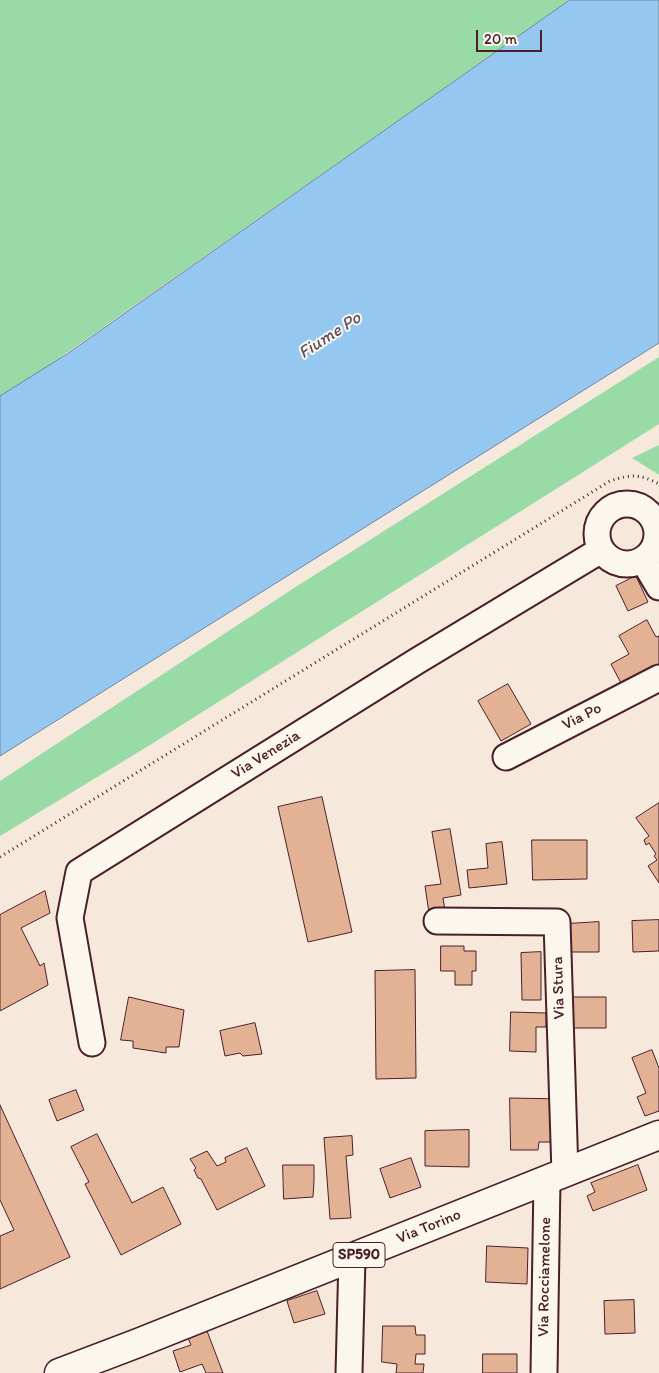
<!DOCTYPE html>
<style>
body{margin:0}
#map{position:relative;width:659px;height:1373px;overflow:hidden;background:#f6e9db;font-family:Itim,sans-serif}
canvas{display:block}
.scale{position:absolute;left:476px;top:30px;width:66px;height:22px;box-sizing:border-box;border:2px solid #4a1f2b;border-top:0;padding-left:6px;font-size:15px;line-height:18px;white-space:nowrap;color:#4a1f2b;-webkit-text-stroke:4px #fbf7ec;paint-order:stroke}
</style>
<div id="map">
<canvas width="659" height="1373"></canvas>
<div class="scale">20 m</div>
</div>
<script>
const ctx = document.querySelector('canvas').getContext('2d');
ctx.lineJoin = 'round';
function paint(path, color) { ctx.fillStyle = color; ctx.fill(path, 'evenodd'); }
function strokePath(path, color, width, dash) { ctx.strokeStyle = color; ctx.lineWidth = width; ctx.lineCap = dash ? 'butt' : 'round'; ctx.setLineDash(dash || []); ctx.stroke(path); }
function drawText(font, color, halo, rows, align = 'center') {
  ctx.font = font + ' Itim,sans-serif'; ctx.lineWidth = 4; ctx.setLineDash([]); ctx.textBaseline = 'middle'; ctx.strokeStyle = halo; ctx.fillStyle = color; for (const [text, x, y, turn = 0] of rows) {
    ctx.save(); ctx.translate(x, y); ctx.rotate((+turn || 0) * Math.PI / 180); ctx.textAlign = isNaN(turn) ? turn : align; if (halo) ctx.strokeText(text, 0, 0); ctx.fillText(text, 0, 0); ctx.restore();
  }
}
paint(new Path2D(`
 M0 0H570L41 371 0 396Z
 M659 357V424L150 745 0 836V781L294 588Z
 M659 445V475L632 458Z`), '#98dba7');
const water = new Path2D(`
 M570 0H659V343L0 756V396L67 354Z`);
paint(water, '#94c8f1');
strokePath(water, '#7684a2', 1);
const building = new Path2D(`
 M636 576 648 602 628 611 616 586Z
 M647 620 656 637 659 636V665L622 685 611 664 629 654 619 636Z
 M508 684 531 724 501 741 478 701Z
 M322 797 352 932 308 942 278 807Z
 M659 803V883L648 866 657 860 654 856 656 854 649 843 646 845 644 840 649 836 636 818Z
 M450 829 461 895 443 898 445 910 429 913 425 886 441 884 432 832Z
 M532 840H587V879L533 880Z
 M502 842 507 884 469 888 467 870 488 868 486 844Z
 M45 891 50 913 21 928 40 966 44 963 48 985 0 1011V915Z
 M659 920V951L633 952 632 921Z
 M599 922V952H566V924Z
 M441 946H464V951H476V971H472V985H455V971H441Z
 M541 952V1000H522L521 953Z
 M415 970 416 1078 376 1079 375 971Z
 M129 997 184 1010 179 1047H166V1053L133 1048V1041L121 1040Z
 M571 997H606V1028H571Z
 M511 1012 546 1013V1027H536V1052L510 1051Z
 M255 1023 262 1054 243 1056 240 1053 225 1056 220 1031Z
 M652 1050 659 1068V1111L645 1116 637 1097 646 1093 632 1058Z
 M76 1090 84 1110 57 1121 49 1100Z
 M510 1098 562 1099 557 1142H539L538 1150H511Z
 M0 1105 70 1257 0 1289V1236L14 1230 0 1200Z
 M469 1130V1167L425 1166V1131Z
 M97 1134 132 1203 163 1187 181 1224 121 1255 85 1184 89 1182 71 1147Z
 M352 1136 353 1155 346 1156 351 1218 330 1219 324 1138Z
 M247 1148 265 1186 217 1210 201 1179 198 1178 194 1170 196 1168 190 1159 207 1151 217 1166 226 1162 225 1158Z
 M411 1158 421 1187 390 1198 380 1169Z
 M283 1165H314V1181L313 1197 284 1199Z
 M638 1165 647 1190 593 1211 587 1196 595 1192 591 1183Z
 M487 1246 528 1248 527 1284 486 1282Z
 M317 1291 325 1314 294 1323 287 1301Z
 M634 1300 635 1333 605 1334 604 1301Z
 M383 1326H415L416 1335H425V1354H416L415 1364H424L423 1373H396L397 1364 382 1362Z
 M207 1331 223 1373H206L202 1364 180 1372 173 1351 191 1345 188 1338Z
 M483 1354H517V1373H483Z`);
paint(building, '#e3b295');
strokePath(building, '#4a1f2b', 1);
const minor = new Path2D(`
 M597 534a30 30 0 1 1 60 0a30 30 0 1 1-60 0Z
 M643 560 659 587
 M506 757 659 678
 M437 921 557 922 565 1173
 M92 1043 70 918 79 872 417 661 601 550
 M349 1373 352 1258
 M544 1373 547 1180`);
const major = new Path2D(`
 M59 1373 138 1343 659 1135`);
strokePath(minor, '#4a1f2b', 29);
strokePath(major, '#4a1f2b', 31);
strokePath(new Path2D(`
 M0 857 610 481C632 474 639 474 659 484`), '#4a1f2b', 3, [1, 4]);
strokePath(minor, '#fbf7ec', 25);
strokePath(major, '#fbf7ec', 28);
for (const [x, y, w] of [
 [359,1255,52]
]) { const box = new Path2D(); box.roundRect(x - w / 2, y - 12.5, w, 25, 4); ctx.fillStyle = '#fbf7ec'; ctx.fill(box); strokePath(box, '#4a1f2b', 1); }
drawText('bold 15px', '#4a1f2b', null, [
 ["SP590",359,1255]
]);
drawText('16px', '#4a1f2b', '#fbf7ec', [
 ["Via Po",582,717,-27],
 ["Via Venezia",266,755,-32],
 ["Via Stura",559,988,-92],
 ["Via Torino",429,1227,-22],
 ["Via Rocciamelone",545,1277,-89]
]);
drawText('italic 18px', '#605266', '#fbf7ec', [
 ["Fiume Po",330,336,-33]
]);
</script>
